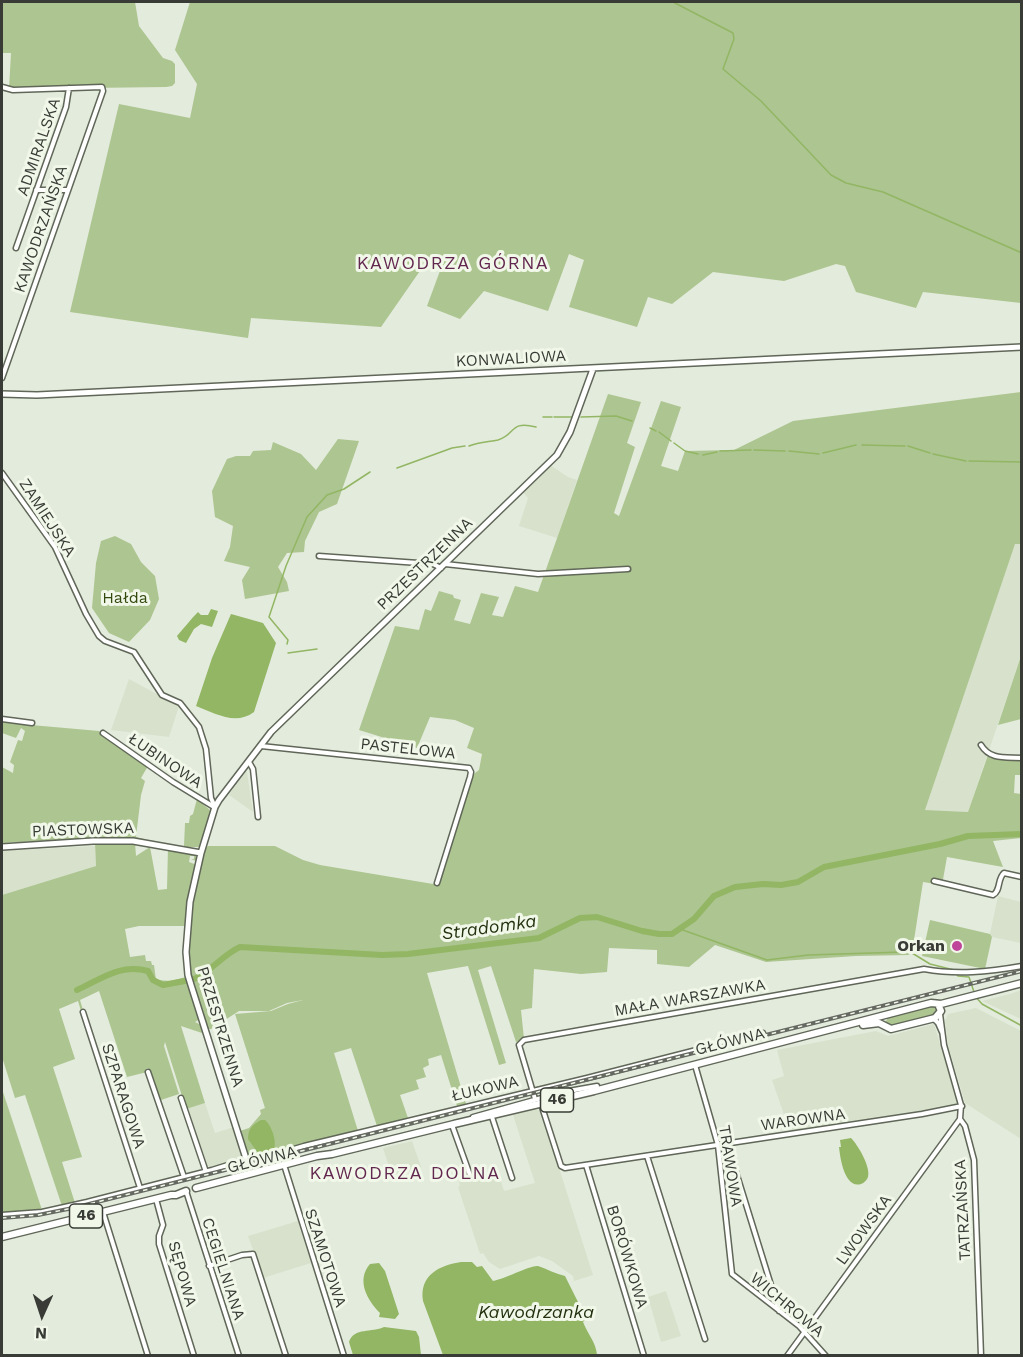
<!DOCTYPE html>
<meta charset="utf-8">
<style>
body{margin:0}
#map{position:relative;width:1023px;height:1357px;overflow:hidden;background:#e3ebdc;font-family:"Work Sans",sans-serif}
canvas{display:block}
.frame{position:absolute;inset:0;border:3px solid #393c36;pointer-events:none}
.north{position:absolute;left:12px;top:1285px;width:60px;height:60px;-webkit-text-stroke:4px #f1f8e9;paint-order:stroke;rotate:183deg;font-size:16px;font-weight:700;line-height:24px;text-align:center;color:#393c36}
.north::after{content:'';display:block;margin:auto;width:21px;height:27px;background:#393c36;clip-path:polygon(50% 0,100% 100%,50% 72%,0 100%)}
</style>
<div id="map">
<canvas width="1023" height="1357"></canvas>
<div class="frame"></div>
<div class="north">N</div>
</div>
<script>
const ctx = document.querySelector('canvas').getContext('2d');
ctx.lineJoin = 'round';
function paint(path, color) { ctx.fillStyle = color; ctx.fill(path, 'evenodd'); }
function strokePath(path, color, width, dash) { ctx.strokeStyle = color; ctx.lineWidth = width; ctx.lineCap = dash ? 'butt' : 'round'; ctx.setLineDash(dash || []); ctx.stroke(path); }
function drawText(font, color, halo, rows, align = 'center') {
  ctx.font = font + ' "Work Sans",sans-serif'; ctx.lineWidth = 6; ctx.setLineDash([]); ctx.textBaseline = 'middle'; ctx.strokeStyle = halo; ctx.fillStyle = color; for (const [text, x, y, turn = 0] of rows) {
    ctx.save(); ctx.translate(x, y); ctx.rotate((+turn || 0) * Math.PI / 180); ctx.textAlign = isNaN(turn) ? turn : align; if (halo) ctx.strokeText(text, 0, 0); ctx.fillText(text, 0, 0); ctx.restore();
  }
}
paint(new Path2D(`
 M550 465 568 477 577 480 557 538 519 526 528 498 523 492Z
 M1015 543 1021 544V656L968 812 925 810Z
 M129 679 179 706 169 737 111 730Z
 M245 771 247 772 253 812 229 795Z
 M95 846 96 866 2 895V851Z
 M998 896 1021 902V943L992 937 990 934Z
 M1021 990V1019L982 1001 1010 994Z
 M976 1008 1021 1031V1139L965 1103 948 1045 945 1021 948 1014Z
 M934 1024 958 1104 929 1110 790 1132 772 1080 784 1076 777 1050 876 1031 888 1036Z
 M205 1103 215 1133 234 1127 243 1157 213 1167 206 1166 188 1108Z
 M535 1109 541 1111 593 1275 574 1281 573 1276 552 1261 539 1256 500 1269 489 1262 483 1253 480 1254 458 1187 460 1186 459 1182 497 1169 504 1191 535 1183 513 1115Z
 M412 1141 421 1167 392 1176 383 1148Z
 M298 1221 311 1263 263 1278 248 1236Z
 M666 1291 681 1336 661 1342 648 1297Z`), '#d7e1cb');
paint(new Path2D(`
 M2 2H135L139 26 163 58 172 61 175 64V83L172 86 166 87 9 89 11 53H2Z
 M190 2H1021V303L923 292 916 308 856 292 845 266 836 264 784 281 713 272 672 304 648 297 637 327 569 307 584 260 569 254 548 311 484 291 460 319 427 306 444 260 431 255 381 327 251 318 248 338 70 312 119 104 190 118 197 84 175 50Z
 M1021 392V544H1015L925 810 968 812 988 755 996 758 1021 759V775H1015L1014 793 1021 794V838L993 841 1003 867 947 857 942 885 923 882 912 953 908 955 856 956 766 962 715 945 689 967 657 964V950L609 948 607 972 581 974 534 969 532 1008 521 1010 524 1039 516 1042 491 966 478 970 506 1063 499 1065 468 966 427 973 466 1104 457 1106 441 1055 428 1059 429 1065 423 1068 426 1077 416 1080 419 1089 400 1095 408 1118 377 1126 351 1048 334 1053 358 1131 290 1148 271 1156 249 1157 240 1131 249 1128 261 1114 260 1110 265 1108 235 1014 271 1011 288 1004 303 1000 287 1003 269 1011H239L211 1029H207C201 1010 193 990 189 971 183 933 195 883 206 847L209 846H275L303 860 320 865 433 884 436 883 470 777 479 770 482 754 467 748 474 728 455 720 430 717 417 748 359 730 395 626 419 630 425 609 431 611 439 591 453 595 454 598 461 600 454 620 470 624 481 593 499 597 492 615 503 617 515 586 538 592 608 394 641 402 627 443 635 447 614 513 619 516 661 401 681 407 661 466 678 471 685 451 734 450 793 421Z
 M338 439 359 441 337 504 319 512 305 541 304 552 287 553 278 567 287 582 289 591 245 599 242 580 250 567 224 561 230 547 233 526 215 517 212 491 227 459 236 456H250L253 451 271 450 273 442 301 454 316 470Z
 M115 536 131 544 141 562 155 576 159 599 150 620 129 642 109 633 92 608 96 563 101 541Z
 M1021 656V719L998 725Z
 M2 720 31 725 99 731 148 766 141 778 145 781 141 795 136 837 148 840 133 839 131 836 130 839H81L2 843V767L13 773 14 765 10 762 18 740 22 741 25 731 21 728 16 738 2 733Z
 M197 799 211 811 201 847H182L184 846 185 823H189L190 816 193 814Z
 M95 843H135L136 856 150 847 158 890 167 889 168 848 197 854 199 857 196 861 191 859H194V856H190L189 862 197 865 188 901 186 926H139L125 929 130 957 145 955 146 961H151L152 965H154L156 980 171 981 186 977 200 1019 195 1022 201 1025 205 1034 181 1026 205 1103 186 1109 165 1042 164 1046 179 1094 158 1101 148 1068 146 1069 147 1072 127 1077 99 991 80 1000 83 1010 81 1011 78 1001 59 1009 75 1059 53 1067 82 1157 62 1162 75 1203 62 1206 25 1095 15 1098 2 1057V895L96 866Z
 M930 920 990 934 992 937 985 969 922 956Z
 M931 1005H936L939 1009 937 1013 931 1016 893 1027 885 1023 889 1016Z
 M2 1089 42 1210 2 1214Z`), '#adc590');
paint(new Path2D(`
 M211 609 218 611 212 627 201 624 194 629 186 643 179 640 177 636C184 628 191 619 198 612L201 615H208Z
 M231 614 263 623 276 643 254 712C235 726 215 713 196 706L212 658Z
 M261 1120H265C272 1126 278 1143 273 1152L267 1155 258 1153 248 1139C248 1128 253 1125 261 1120Z
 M851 1138C858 1145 871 1167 868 1177 867 1180 864 1183 861 1184 844 1189 840 1156 839 1147H841L840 1140Z
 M461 1262H472L477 1267 482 1266 493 1281C504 1279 531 1265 538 1266 547 1269 556 1274 565 1276L584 1314 587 1317 583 1322C588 1335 596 1342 597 1355H443L423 1301C419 1275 440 1265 461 1262Z
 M379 1263 385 1271 399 1314 395 1319 379 1317 380 1313C367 1300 356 1280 370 1264Z
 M384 1327 416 1331 419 1337 421 1355H353L349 1342C354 1327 372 1333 384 1327Z`), '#92b664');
strokePath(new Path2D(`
 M673 2 733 33 734 39 723 69 761 101 831 175 846 183 883 192 1022 253
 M543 417H552
 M554 417H572
 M581 417 616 416 632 421
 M650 428 656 431
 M659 432 671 441
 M674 443 685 451 698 454
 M862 445 905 446
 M469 446C479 442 488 442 498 440 516 435 509 420 536 427
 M908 446 930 453
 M754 450 785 451
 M720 451 751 450
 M789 451 819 454
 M823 453 856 445
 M933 454 966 461
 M703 455 717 452
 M969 461 1022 462
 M397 468 452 448 465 446
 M287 644 288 640 269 617 286 566 307 517 327 495 344 489 370 472
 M288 653 317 649
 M680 929 767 960 808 955 903 952 912 953 930 964 954 970 958 976 969 977 974 992
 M975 996 982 1004 1022 1026`), '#92b664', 1.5);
strokePath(new Path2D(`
 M192 980C210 973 222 955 240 947L382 955 408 954 539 938 580 918 597 917 642 931 659 934H672L694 919 714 896 735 887 763 884 781 885 798 882 824 867 940 844 968 836 1022 834
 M77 990C101 979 121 963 148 971L153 980 163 985 190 980`), '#92b664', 6);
const street = new Path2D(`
 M2 87 13 90 102 87 103 91 2 378
 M36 190H67
 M16 248 66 107 69 88
 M2 473 55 547 86 614 99 636 105 641 134 652 162 695 180 703 199 727 206 749 211 798 215 807
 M319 556 433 564 441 568
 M445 564 538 574 628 569
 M2 719 32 723
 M103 733 173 782 214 807
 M981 745C990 760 1005 757 1022 758
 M261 746 469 768 471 772 470 777 437 883
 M249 762 253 769 258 817
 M934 881 993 895C1001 891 997 879 1004 873L1022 877
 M83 1012 140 1188
 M933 1018 938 1023 942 1032
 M695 1065 718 1145 732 1274 799 1326 826 1356
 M148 1072 184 1177
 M181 1098 206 1172
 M535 1099 519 1045 524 1040 924 969C957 975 988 972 1022 966
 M541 1104 561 1166 565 1168 922 1114 962 1106
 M473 1117 563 1092 597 1086
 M492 1117 512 1178
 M960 1119 965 1126 974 1160 981 1356
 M452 1125 471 1178
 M727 1143 779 1311
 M647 1156 705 1339
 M586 1165 644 1356
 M285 1168 344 1356
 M186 1191 239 1356
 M156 1199 163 1225 159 1236V1244L194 1356
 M103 1212 148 1356
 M2 1215 42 1212 87 1202 212 1170 247 1159 270 1156 304 1146 587 1078 763 1033
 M209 1266 242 1255 253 1254 286 1356
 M787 1356 960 1119 961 1105 944 1045 940 1014`);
const secondary = new Path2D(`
 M2 394 37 395 1022 347
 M2 847 93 841H133L201 853
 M249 1168 191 985 188 975 186 952 190 902 201 853 215 807 219 800 271 732 557 455 570 432 593 369`);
const primary = new Path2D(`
 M863 1025 879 1023 891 1029 935 1018 941 1011 938 1004
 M454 1124 594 1091 931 1003 941 1004 1022 983
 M196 1188 317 1156 332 1154 458 1123
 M2 1237 171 1195H176L186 1191`);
strokePath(street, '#606759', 7);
strokePath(secondary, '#606759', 8);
strokePath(primary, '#606759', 9);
strokePath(street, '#fff', 4);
strokePath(secondary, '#fff', 5);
strokePath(primary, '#fff', 6);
const rail = new Path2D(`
 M2 1218 38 1215 73 1208 1022 971`);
strokePath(rail, '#656961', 4);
strokePath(rail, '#f1f8e9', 1.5, [4.5]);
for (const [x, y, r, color] of [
 [957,946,6,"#be4599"]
]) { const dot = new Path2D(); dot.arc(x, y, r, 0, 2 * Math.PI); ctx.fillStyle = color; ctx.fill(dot); strokePath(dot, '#f1f8e9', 2); }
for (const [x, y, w] of [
 [557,1100,33],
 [86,1216,33]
]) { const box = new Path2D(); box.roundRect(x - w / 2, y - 12, w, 24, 4.5); ctx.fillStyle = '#f1f8e9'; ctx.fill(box); strokePath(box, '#393c36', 1.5); }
drawText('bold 15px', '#393c36', null, [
 ["46",557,1100],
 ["46",86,1216]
]);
drawText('16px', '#393c36', '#f1f8e9', [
 ["ADMIRALSKA",39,147,-71],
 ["KAWODRZAŃSKA",41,229,-71],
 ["KONWALIOWA",511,359,-3],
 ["ZAMIEJSKA",47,518,57],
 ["PRZESTRZENNA",425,564,-44],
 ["PASTELOWA",408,749,6],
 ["ŁUBINOWA",165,761,34],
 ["PIASTOWSKA",83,830,-2],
 ["MAŁA WARSZAWKA",690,998,-10],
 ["PRZESTRZENNA",220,1027,73],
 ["GŁÓWNA",730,1042,-14],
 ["ŁUKOWA",485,1089,-13],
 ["SZPARAGOWA",123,1096,72],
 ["WAROWNA",803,1120,-8],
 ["GŁÓWNA",262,1160,-14],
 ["TRAWOWA",730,1166,81],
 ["TATRZAŃSKA",963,1210,-93],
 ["LWOWSKA",864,1230,-54],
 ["BORÓWKOWA",627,1257,73],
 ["SZAMOTOWA",325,1258,72],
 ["CEGIELNIANA",223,1269,72],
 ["SĘPOWA",182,1274,74],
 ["WICHROWA",787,1305,40]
]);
drawText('16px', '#33490e', '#f1f8e9', [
 ["Hałda",125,598]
]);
drawText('bold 16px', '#393c36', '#f1f8e9', [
 ["Orkan",945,946]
], 'right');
ctx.letterSpacing = '1.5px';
drawText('18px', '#62274f', '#f1f8e9', [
 ["KAWODRZA GÓRNA",453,264],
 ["KAWODRZA DOLNA",405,1174]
]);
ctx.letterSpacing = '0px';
drawText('italic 18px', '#23310f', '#f1f8e9', [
 ["Stradomka",489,928,-8],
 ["Kawodrzanka",536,1313]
]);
</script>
